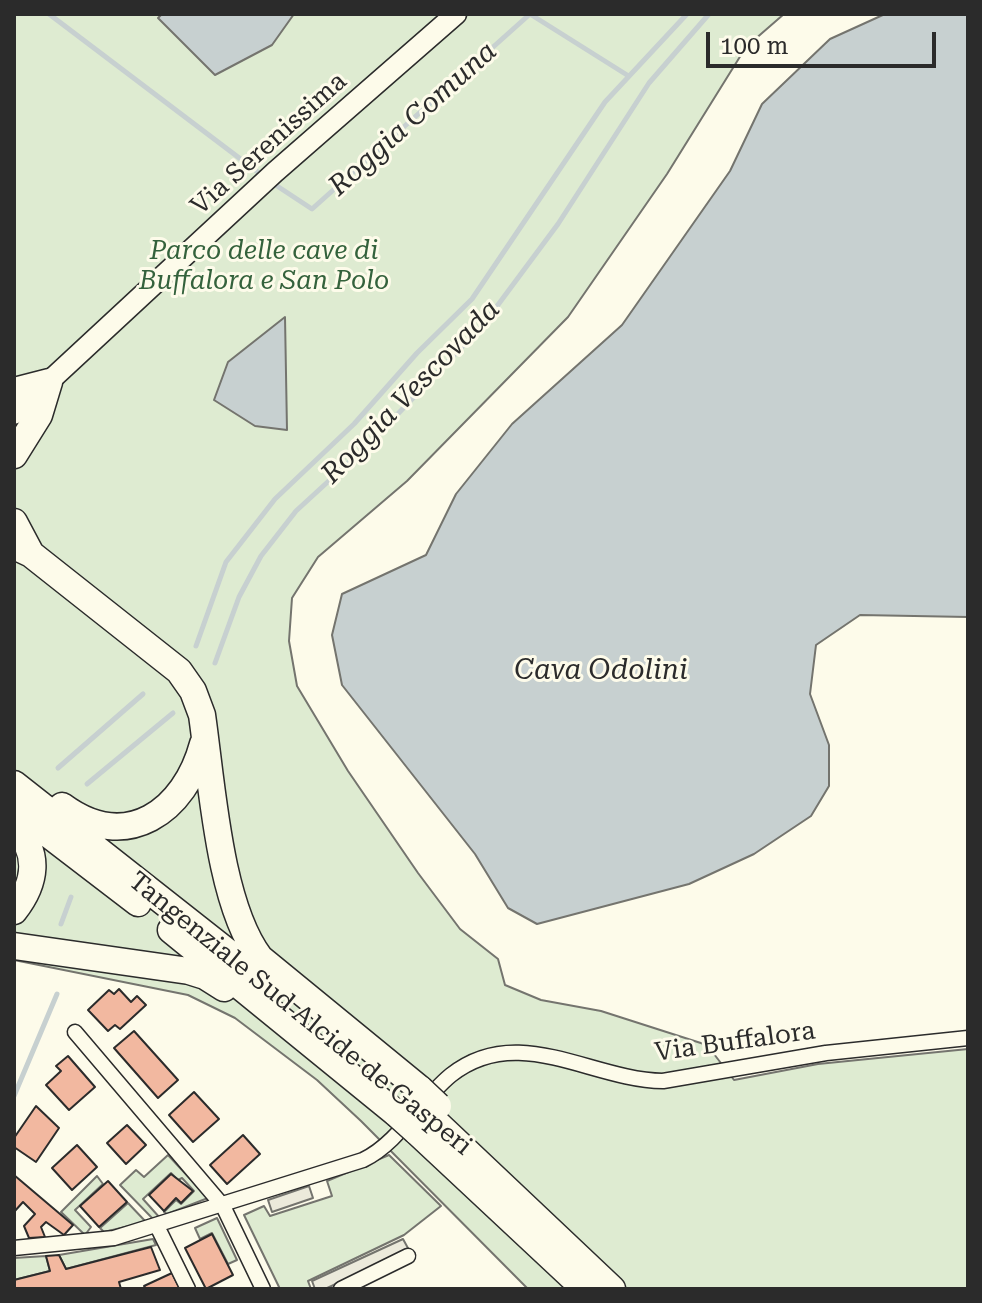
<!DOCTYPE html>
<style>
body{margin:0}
#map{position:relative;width:982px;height:1303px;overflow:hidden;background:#fdfbea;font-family:"Roboto Serif",serif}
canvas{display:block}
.frame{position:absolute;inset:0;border:16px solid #2b2b2b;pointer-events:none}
.scale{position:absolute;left:706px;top:32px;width:230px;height:36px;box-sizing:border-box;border:4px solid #2b2b2b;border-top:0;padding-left:10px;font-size:24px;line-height:28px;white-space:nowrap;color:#2b2b2b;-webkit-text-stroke:6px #fdfbea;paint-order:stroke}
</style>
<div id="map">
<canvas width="982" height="1303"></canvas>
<div class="frame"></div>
<div class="scale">100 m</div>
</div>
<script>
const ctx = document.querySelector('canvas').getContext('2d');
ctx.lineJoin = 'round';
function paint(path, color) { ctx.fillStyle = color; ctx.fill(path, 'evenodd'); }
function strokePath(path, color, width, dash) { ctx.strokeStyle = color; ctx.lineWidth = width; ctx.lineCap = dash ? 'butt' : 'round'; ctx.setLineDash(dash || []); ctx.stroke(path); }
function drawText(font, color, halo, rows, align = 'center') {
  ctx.font = font + ' "Roboto Serif",serif'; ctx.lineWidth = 6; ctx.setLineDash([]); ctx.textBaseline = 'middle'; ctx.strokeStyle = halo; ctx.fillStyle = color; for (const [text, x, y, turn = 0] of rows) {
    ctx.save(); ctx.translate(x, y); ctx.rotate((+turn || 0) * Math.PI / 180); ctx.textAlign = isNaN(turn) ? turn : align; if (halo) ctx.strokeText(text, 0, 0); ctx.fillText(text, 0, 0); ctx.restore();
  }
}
const green = new Path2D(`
 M14 14H784L746 47 667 174 568 317 407 481 318 557 292 598 289 641 297 686 348 771 418 873 460 929 498 959 505 985 541 1000 601 1011 707 1045 734 1080 818 1064 968 1049V1289H528L361 1121 317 1080 235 1018 188 995 14 960Z
 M168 1155 208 1198 167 1214 164 1212 176 1200 181 1204 194 1191 182 1178 178 1180 171 1173 143 1199 160 1218 154 1220 120 1185 136 1170 144 1177Z
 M389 1155 441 1206 404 1235 308 1281 311 1289H280L244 1215 264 1206 270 1216 332 1196 327 1181Z
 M97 1176 103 1184 75 1210 91 1227 85 1235 61 1212Z
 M128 1203 146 1222 104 1232 100 1228Z
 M217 1218 237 1260 228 1264 212 1233 200 1239 195 1228Z
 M153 1239 156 1245 66 1269 59 1255Z
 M46 1256 50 1271 14 1280V1258Z`);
paint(green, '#deebd1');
strokePath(green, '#74746e', 2);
const parking = new Path2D(`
 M309 1186 313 1198 272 1212 268 1200Z
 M403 1239 409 1250 325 1289H315L312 1281Z`);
paint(parking, '#eceadb');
strokePath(parking, '#74746e', 2);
const water = new Path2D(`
 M162 14H294L272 45 215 75 158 18Z
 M885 14H968V617L860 615 816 645 810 694 829 745V786L811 816 754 854 689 884 537 924 508 908 475 854 342 685 332 635 342 594 426 555 456 494 512 424 622 325 730 171 762 104 830 39Z
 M285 317 287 430 255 426 214 400 228 362Z`);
paint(water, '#c7d0d0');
strokePath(water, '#74746e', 2);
strokePath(new Path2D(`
 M49 14 263 176
 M271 182 312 209 530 14 627 75
 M196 646 226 562 275 499 354 424 417 353 472 299 605 102 687 14
 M215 663 239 597 261 556 296 511 368 445 483 325 558 224 649 83 709 14
 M58 768 143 694
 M87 784 173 713
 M61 924 71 897
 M14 1096 57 994`), '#c7d0d0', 5);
const building = new Path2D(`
 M119 989 131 1002 137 996 146 1005 120 1029 115 1025 108 1031 88 1010 109 990 114 994Z
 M134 1031 178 1080 158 1098 114 1048Z
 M68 1056 95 1087 69 1110 46 1085 61 1071 56 1066Z
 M194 1092 219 1119 193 1142 169 1115Z
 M36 1106 59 1128 36 1162 14 1147V1138Z
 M127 1125 146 1145 126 1164 107 1143Z
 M243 1135 260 1154 227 1184 210 1165Z
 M77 1145 97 1167 72 1190 52 1168Z
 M171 1174 193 1191 181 1203 176 1198 164 1211 149 1195Z
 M14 1175 73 1225 64 1235 46 1222 41 1227 45 1237 29 1238 24 1226 35 1214 23 1202 14 1212Z
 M108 1181 127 1202 99 1227 80 1206Z
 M212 1234 233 1275 206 1289 185 1248Z
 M151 1247 160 1270 119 1282 121 1289H14V1280L50 1271 46 1256 59 1255 66 1269Z
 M172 1273 180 1289H146L144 1286Z`);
paint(building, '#f2b8a0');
strokePath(building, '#2b2b2b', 2);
const street = new Path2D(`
 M75 1032 223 1206 263 1289
 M157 1226 188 1289
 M14 1248 114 1238 363 1160C400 1142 419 1101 451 1075 518 1022 591 1080 663 1081L826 1053 968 1038
 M341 1289 408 1256`);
const secondary = new Path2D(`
 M14 414 275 172 456 14`);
const highway = new Path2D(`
 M14 391 49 382
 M14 455 39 415 49 382
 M14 522 31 554
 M14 546 31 554 179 671 193 691 202 715C212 784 219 904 260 958L420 1089
 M14 784 268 984
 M62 806C127 854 185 811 203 744
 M14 808 138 903
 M14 826C41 853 36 883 14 911
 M171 930 397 1114
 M14 946 189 971 205 976 224 988
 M429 1116 612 1289
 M416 1131 585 1289`);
strokePath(street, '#2b2b2b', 17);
strokePath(secondary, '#2b2b2b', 23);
strokePath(highway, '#2b2b2b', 29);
strokePath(street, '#fdfbea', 14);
strokePath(secondary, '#fdfbea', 20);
strokePath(highway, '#fdfbea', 26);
const highwayBridge = new Path2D(`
 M420 1089 438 1106
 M397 1114 416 1131`);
strokePath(highwayBridge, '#2b2b2b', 29, []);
strokePath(highwayBridge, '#fdfbea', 26);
drawText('26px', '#2b2b2b', '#fdfbea', [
 ["Via Serenissima",269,144,-42],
 ["Tangenziale Sud Alcide de Gasperi",300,1014,39],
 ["Via Buffalora",735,1042,-8]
]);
drawText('italic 26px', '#34623c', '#fdfbea', [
 ["Parco delle cave di",264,251],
 ["Buffalora e San Polo",264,281]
]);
drawText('italic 28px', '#2b2b2b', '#fdfbea', [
 ["Roggia Comuna",413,119,-42],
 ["Roggia Vescovada",411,392,-46],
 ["Cava Odolini",601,671]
]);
</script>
